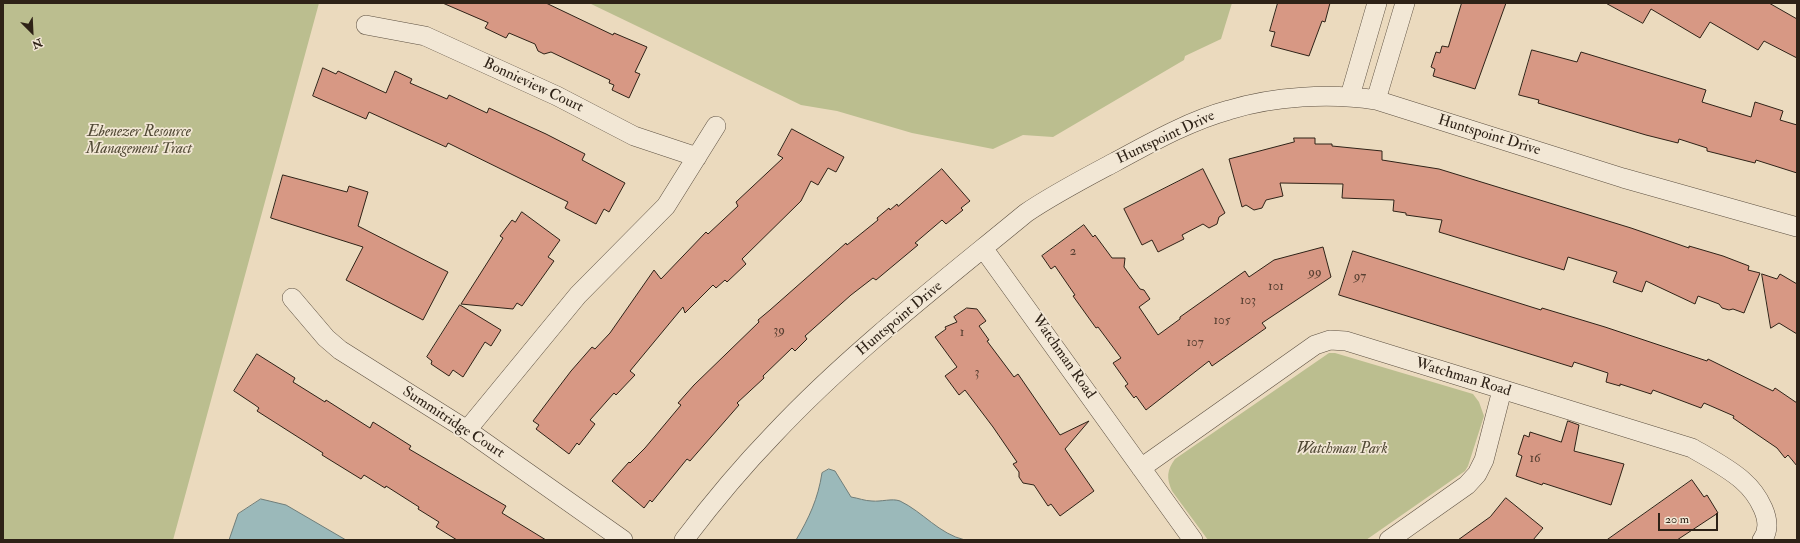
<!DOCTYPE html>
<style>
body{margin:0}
#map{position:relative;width:1800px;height:543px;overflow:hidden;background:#ebdabe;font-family:"IM FELL Double Pica",serif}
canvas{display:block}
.frame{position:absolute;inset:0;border:4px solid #2e2217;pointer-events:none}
.north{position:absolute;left:12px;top:12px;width:40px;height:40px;-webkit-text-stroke:3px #f2e7d5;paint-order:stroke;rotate:156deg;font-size:11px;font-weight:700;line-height:16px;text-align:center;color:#2e2217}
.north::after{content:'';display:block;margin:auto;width:14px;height:18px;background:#2e2217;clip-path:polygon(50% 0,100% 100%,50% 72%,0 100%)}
.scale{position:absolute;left:1658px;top:513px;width:60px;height:18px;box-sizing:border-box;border:2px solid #2e2217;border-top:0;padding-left:5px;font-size:12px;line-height:14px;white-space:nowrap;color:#2e2217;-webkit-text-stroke:3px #f2e7d5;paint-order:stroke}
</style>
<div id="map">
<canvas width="1800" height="543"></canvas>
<div class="frame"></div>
<div class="north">N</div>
<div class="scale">20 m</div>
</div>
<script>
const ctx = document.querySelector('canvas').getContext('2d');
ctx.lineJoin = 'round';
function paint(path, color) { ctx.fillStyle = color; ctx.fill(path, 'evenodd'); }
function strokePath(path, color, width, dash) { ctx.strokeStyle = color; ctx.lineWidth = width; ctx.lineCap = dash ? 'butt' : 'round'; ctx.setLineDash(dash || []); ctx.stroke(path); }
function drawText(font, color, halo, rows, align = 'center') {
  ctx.font = font + ' "IM FELL Double Pica",serif'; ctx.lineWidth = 3.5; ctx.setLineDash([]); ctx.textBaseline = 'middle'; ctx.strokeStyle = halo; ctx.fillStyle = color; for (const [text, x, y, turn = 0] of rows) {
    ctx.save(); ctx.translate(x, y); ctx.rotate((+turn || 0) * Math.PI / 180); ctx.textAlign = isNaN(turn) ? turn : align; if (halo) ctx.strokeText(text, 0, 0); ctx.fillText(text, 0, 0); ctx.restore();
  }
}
paint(new Path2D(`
 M3 3H319L173 540H3Z
 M589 3H1232L1221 39 1185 56 1184 60 1053 137 1023 135 993 149 912 133 837 111 801 105Z
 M1329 353H1335L1473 394 1479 402 1484 416 1468 466 1465 471 1366 540H1208L1172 491C1166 478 1167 470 1175 459Z`), '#bbbe8f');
const water = new Path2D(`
 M829 469 835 471 851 497C858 498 865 501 872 501 881 502 892 498 900 501 923 512 939 534 965 540H796C809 518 818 499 822 473Z
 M261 499 286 505 346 540H229L238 514Z`);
paint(water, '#9bb9ba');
strokePath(water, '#6f7d79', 1);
const building = new Path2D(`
 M443 3H546L613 35 614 33 647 47 635 72 640 74 629 98 612 90 614 85 609 83 610 80 551 52 544 54 538 51 535 44 509 33 506 38 485 28 488 23Z
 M1278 3H1330L1325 22 1322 21 1309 56 1271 46 1275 32 1270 31Z
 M1462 3H1506L1475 89 1433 76 1435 69 1431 67 1436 52 1440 53 1442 46 1448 47Z
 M1606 3H1769L1797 19V58L1764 41 1758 50 1710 22 1700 38 1651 9 1643 23Z
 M1532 50 1577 62 1581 52 1706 90 1702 102 1751 117 1755 102 1783 111 1780 120 1797 125V173L1756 160 1755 163 1707 151V148L1679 139 1678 143 1646 135 1538 103 1539 100 1519 95Z
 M323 68 336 74 338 71 386 93 395 71 412 79 410 83 447 99 449 95 487 113 489 108 546 134 585 154 582 160 625 183 609 212 604 209 596 224 565 208 568 202 448 143 446 147 369 112 366 119 313 96Z
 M792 129 844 157 836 172 828 168 818 185 811 181 801 201 742 259 746 264 727 282 725 280 716 288 713 285 685 313 683 307 630 371 635 375 616 395 614 393 590 420 595 424 579 445 577 443 569 454 536 429 539 425 533 421 571 371 592 347 595 349 610 333 654 270 661 279 706 232 708 234 738 206 736 202 783 158 778 155Z
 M1294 138H1315V144H1332V146L1382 151V160L1439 169 1631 228 1689 248V246L1723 256 1749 266 1748 270 1760 273 1744 313 1733 309 1729 310 1722 308 1719 304 1698 296 1695 304 1646 281 1642 292 1613 282 1617 272 1568 257 1564 270 1439 232 1442 220 1406 215V213L1393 211 1394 200 1342 198 1343 184 1280 183 1283 196 1266 200 1262 208 1254 210 1246 205 1242 207 1229 159 1294 142Z
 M942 169 970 201 961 208 963 210 946 224 942 220 915 243 918 245 876 280 873 278 851 295 805 336 807 339 795 351 792 348 763 376 764 378 737 403 739 405 690 461 687 459 652 502 650 500 644 508 612 481 629 462 630 463 645 448 681 405 678 403 694 385 759 322 758 320 770 310 846 243 847 245 878 220 877 218 889 208 890 210 897 204 898 206Z
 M1203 169 1225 213 1219 217 1217 224 1209 228 1203 224 1182 235 1184 239 1158 252 1152 240 1142 245 1124 209Z
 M283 175 347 192 349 186 368 192 358 226 448 272 423 320 346 280 363 247 271 218Z
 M522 212 560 240 548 257 554 261 522 306 517 303 513 309 461 304 503 238 500 236 512 220 515 222Z
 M1084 225 1093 237 1095 235 1112 258H1125L1124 267 1140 289 1144 290 1150 299 1139 307 1158 335 1180 319V317L1245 271 1249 277 1274 260 1323 247 1331 277 1262 323 1266 328 1212 366 1209 361 1146 410 1136 396 1134 398 1125 386 1128 384 1113 363 1121 358 1098 327 1096 328 1073 296 1075 295 1055 266 1051 269 1042 256Z
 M1353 251 1541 310 1542 308 1605 327 1707 361 1708 359 1773 391 1775 388 1797 403V466L1788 455 1785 458 1777 448 1733 418 1734 416 1704 403 1701 408 1653 390 1651 394 1620 384V386L1606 382 1608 373 1574 362 1572 367 1339 295Z
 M1762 274 1777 279 1780 274 1797 284V334L1779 323 1771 328Z
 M460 305 501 330 491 346 485 342 463 377 453 370 449 376 431 364 432 361 427 357Z
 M967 308 977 309 986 321 979 326 989 340 987 341 1014 377 1018 374 1060 435 1089 421 1065 449 1094 491 1060 516 1051 504 1048 506 1034 485 1023 483 1019 477V472L1013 464 1017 462 993 427 965 390 959 395 945 376 957 367 935 337 946 329 945 327 957 322 954 317Z
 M257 354 295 378 293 382 325 402 326 400 370 428 373 422 411 446 409 449 506 506 502 513 546 540H457L436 527 439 522 418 509 419 507 386 486 385 488 364 475 361 479 322 455 323 453 257 411 259 408 255 405 234 391Z
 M1568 421 1579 425 1574 451 1624 464 1611 505 1543 483 1542 485 1516 476 1522 456 1518 454 1524 435 1529 437 1530 432 1561 442Z
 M1692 480 1704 497 1707 495 1718 513 1677 540H1607Z
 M1506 498 1543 528 1533 540H1458L1490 517Z`);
paint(building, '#d79884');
strokePath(building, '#2e2217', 1);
const street = new Path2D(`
 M366 25 425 36 557 96 634 136 697 157
 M1350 96 1377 3
 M1376 100 1405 3
 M983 248 1193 540
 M292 298 326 338 340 350 467 430 623 540
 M467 430 578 295 666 206 716 126
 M1141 468 1315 345 1330 340 1346 341 1692 448C1709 458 1727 467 1742 480 1757 493 1776 522 1762 540
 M684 540C712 503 742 467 774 434 849 354 941 283 1026 213 1054 194 1085 178 1115 162 1152 142 1189 121 1229 110 1274 96 1330 93 1376 100L1623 178 1797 227
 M1389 540 1467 485 1477 474 1484 460 1502 390`);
strokePath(street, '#5d5041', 20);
strokePath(street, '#f2e7d5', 19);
drawText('13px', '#584032', null, [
 ["2",1073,252],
 ["99",1315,273],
 ["97",1360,277],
 ["101",1276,287],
 ["103",1248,301],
 ["105",1222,321],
 ["39",779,331],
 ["1",962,333],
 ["107",1195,343],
 ["3",977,373],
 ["16",1535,459]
]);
drawText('15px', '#2e2217', '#f2e7d5', [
 ["Bonnieview Court",533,86,25],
 ["Huntspoint Drive",1489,136,17],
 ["Huntspoint Drive",1166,138,-25],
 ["Huntspoint Drive",900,319,-40],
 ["Watchman Road",1063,357,55],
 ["Watchman Road",1463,378,17],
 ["Summitridge Court",453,423,33]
]);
drawText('italic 15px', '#514935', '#f2e7d5', [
 ["Ebenezer Resource",139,133],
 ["Management Tract",139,150],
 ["Watchman Park",1342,450]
]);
</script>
